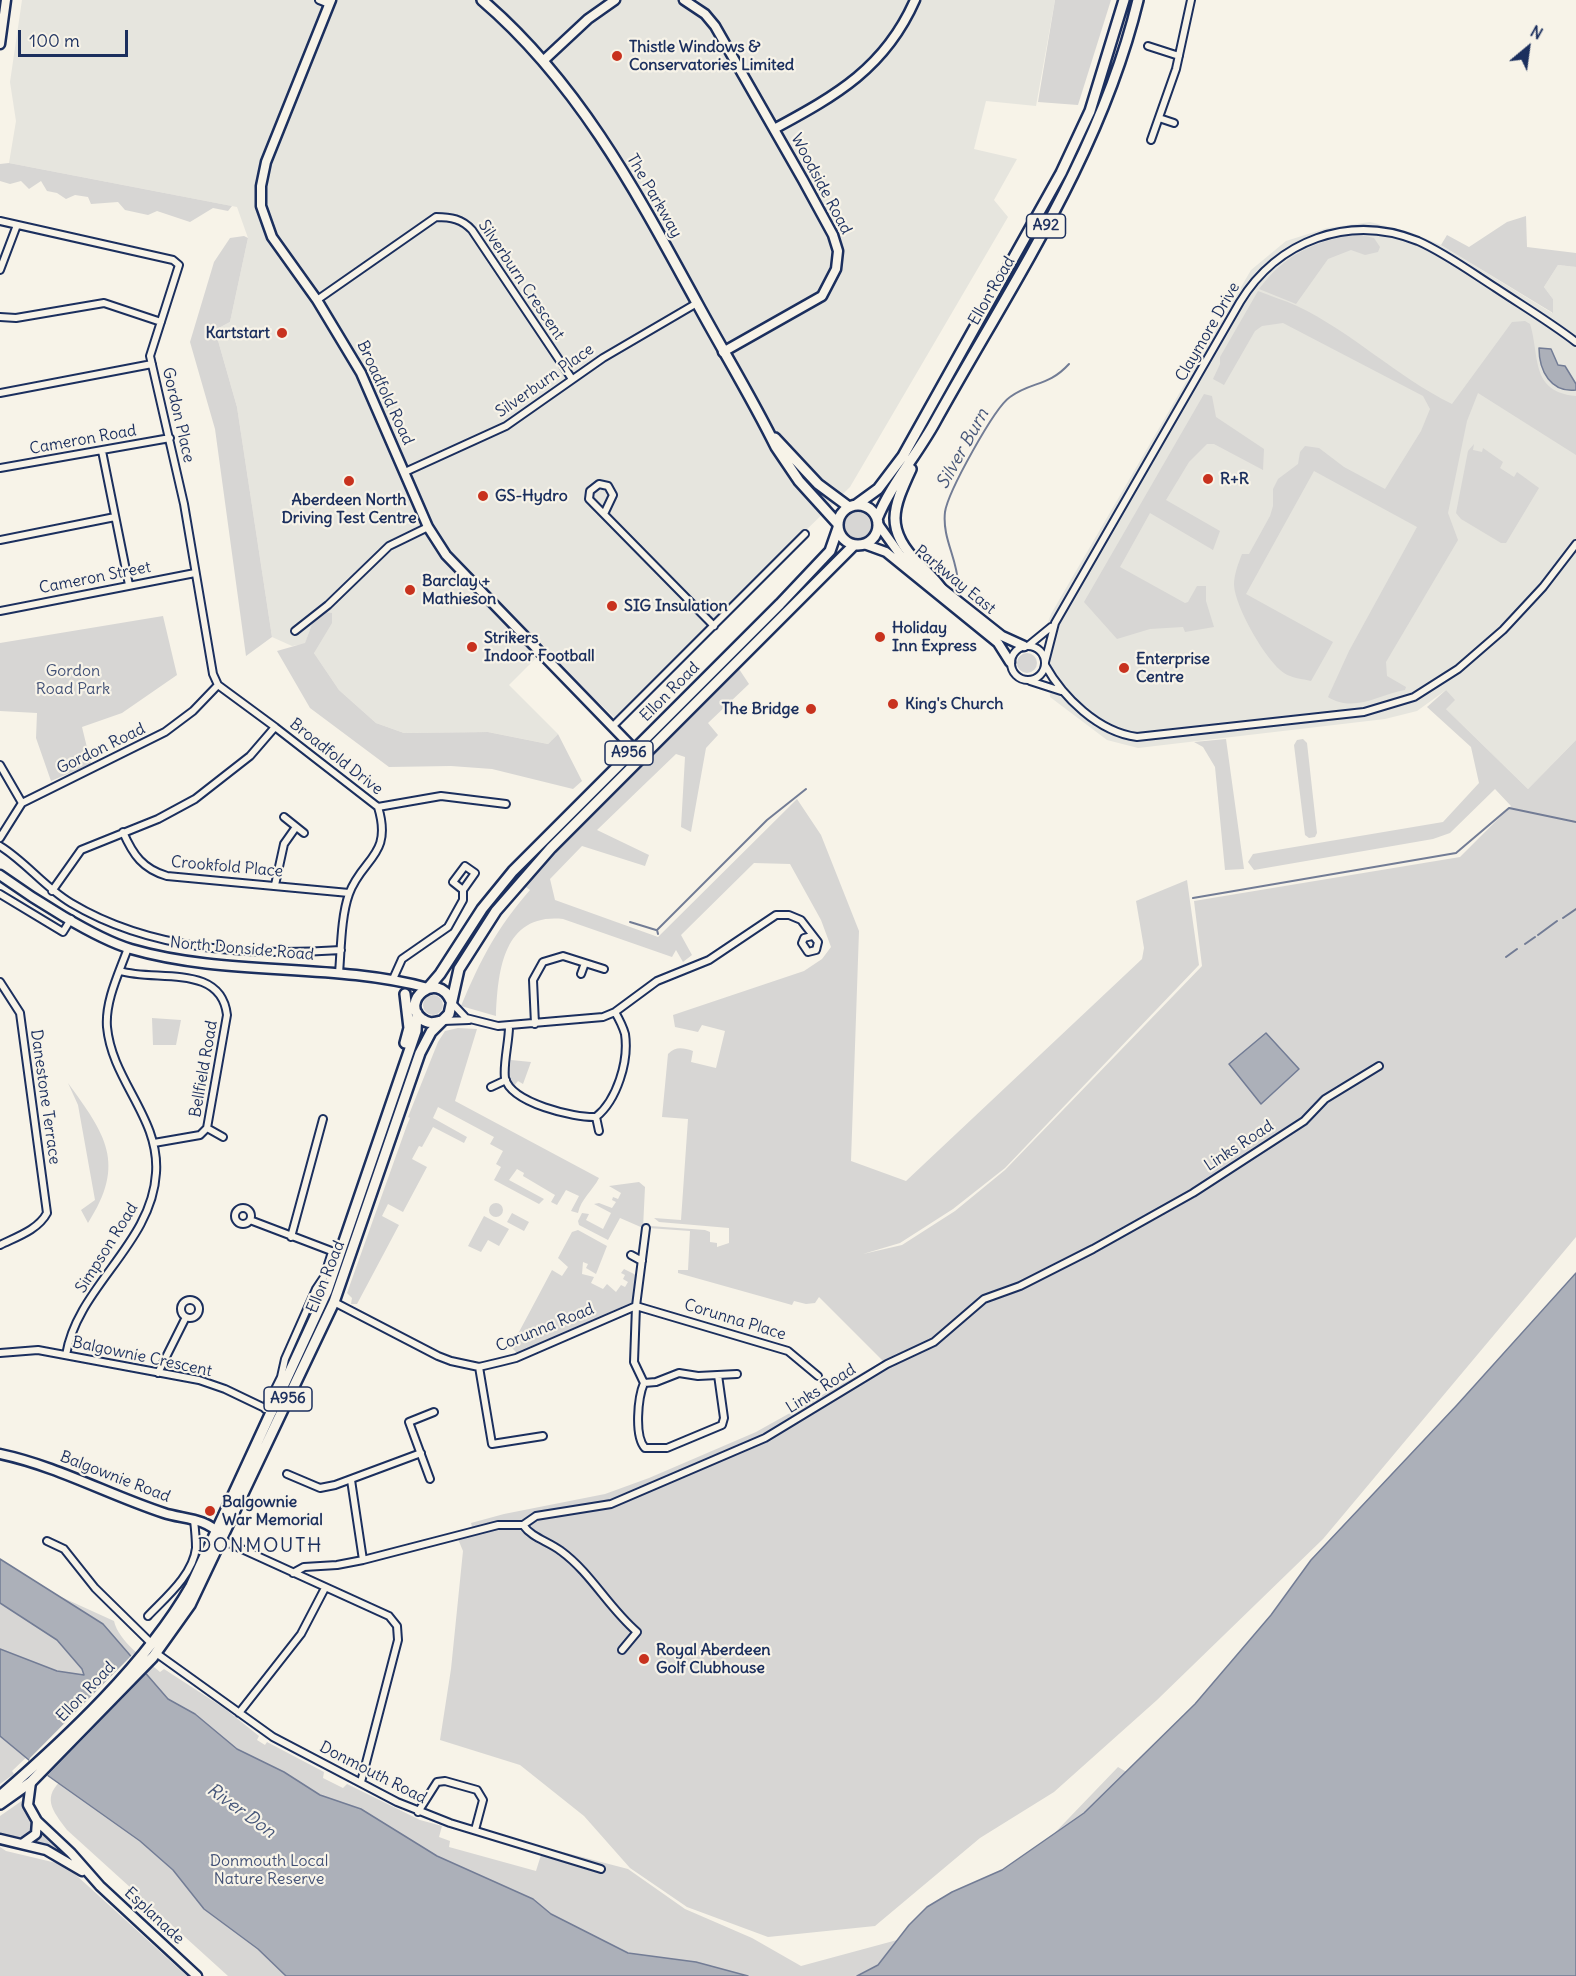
<!DOCTYPE html>
<style>
body{margin:0}
#map{position:relative;width:1576px;height:1976px;overflow:hidden;background:#f7f3e8;font-family:Delius,sans-serif}
canvas{display:block}
.north{position:absolute;left:1498px;top:18px;width:60px;height:60px;-webkit-text-stroke:4px #f7f3e8;paint-order:stroke;rotate:29deg;font-size:16px;font-weight:700;line-height:24px;text-align:center;color:#1b2f5e}
.north::after{content:'';display:block;margin:auto;width:21px;height:27px;background:#1b2f5e;clip-path:polygon(50% 0,100% 100%,50% 72%,0 100%)}
.scale{position:absolute;left:18px;top:30px;width:110px;height:27px;box-sizing:border-box;border:3px solid #1b2f5e;border-top:0;padding-left:8px;font-size:18px;line-height:21px;white-space:nowrap;color:#1b2f5e;-webkit-text-stroke:4px #f7f3e8;paint-order:stroke}
</style>
<div id="map">
<canvas width="1576" height="1976"></canvas>
<div class="north">N</div>
<div class="scale">100 m</div>
</div>
<script>
const ctx = document.querySelector('canvas').getContext('2d');
ctx.lineJoin = 'round';
function paint(path, color) { ctx.fillStyle = color; ctx.fill(path, 'evenodd'); }
function strokePath(path, color, width, dash) { ctx.strokeStyle = color; ctx.lineWidth = width; ctx.lineCap = dash ? 'butt' : 'round'; ctx.setLineDash(dash || []); ctx.stroke(path); }
function drawText(font, color, halo, rows, align = 'center') {
  ctx.font = font + ' Delius,sans-serif'; ctx.lineWidth = 4.5; ctx.setLineDash([]); ctx.textBaseline = 'middle'; ctx.strokeStyle = halo; ctx.fillStyle = color; for (const [text, x, y, turn = 0] of rows) {
    ctx.save(); ctx.translate(x, y); ctx.rotate((+turn || 0) * Math.PI / 180); ctx.textAlign = isNaN(turn) ? turn : align; if (halo) ctx.strokeText(text, 0, 0); ctx.fillText(text, 0, 0); ctx.restore();
  }
}
paint(new Path2D(`
 M22 0H1055L1036 106 986 101 974 149 1017 159 994 200 1008 217 850 487 615 718 543 651 509 685 558 734 548 744 488 732 404 733 376 723 339 690 314 653 323 612 312 624 305 644 292 646 272 637 237 407 215 330 230 322 248 238 237 207 9 163 16 121 10 82Z
 M1370 222 1410 232 1441 245 1552 313 1553 299 1544 287 1558 265 1576 267V740L1528 789 1446 709V690L1417 711 1385 719 1138 748 1107 740 1050 697 1047 625 1051 614 1251 270 1286 241 1327 228Z`), '#e6e5de');
paint(new Path2D(`
 M1055 0H1111L1078 105 1038 102Z
 M9 163 232 206 228 211 213 208 190 222 157 211 148 215 125 210 118 202 91 204 88 197 75 195 66 199 57 193 47 191 41 181 29 189 21 181 10 184 0 181V164Z
 M1526 216 1527 247 1576 253V267L1558 265 1544 287 1553 299V313L1441 245 1447 235 1469 247 1507 222Z
 M1357 234 1374 238 1380 247 1378 252 1365 255 1351 250 1328 259 1296 304 1259 289C1285 254 1315 241 1357 234Z
 M244 236 248 238 230 322 215 330 237 407 272 637 246 656 215 429 190 342 214 262 230 238Z
 M1258 291C1270 296 1284 300 1297 306 1352 332 1397 377 1452 404L1512 322 1525 321 1530 324C1540 356 1530 392 1576 396V455L1478 393 1467 421 1448 513 1458 540 1386 662 1387 676 1406 687 1405 690C1378 695 1354 713 1328 697L1349 651 1417 527 1314 471 1246 594 1333 642 1311 681C1303 679 1291 678 1284 673 1266 661 1235 607 1234 585 1234 575 1238 564 1242 554H1249L1270 516 1273 506V489L1278 479 1298 464 1300 452 1305 446 1319 448 1344 467 1385 489 1421 431 1430 409 1423 396 1283 323 1262 326 1255 331 1224 385 1213 379 1220 364V357Z
 M1204 394 1212 396 1216 417 1264 449 1263 470 1214 444H1207L1189 462 1166 500 1220 531 1213 550 1150 513 1120 567 1185 603 1188 602 1197 586H1206V601L1214 627 1185 632 1183 627 1150 629 1117 639 1084 602Z
 M1474 444 1473 450 1482 452 1483 448 1503 462 1500 468 1514 477 1517 472 1539 488 1506 543H1501L1461 519 1456 513 1468 451Z
 M843 526a14 14 0 1 1 28 0a14 14 0 1 1-28 0Z
 M323 612 332 613V623L314 653 339 690 376 723 404 733 488 732 548 744 558 734 582 781 573 789 492 769 451 766 389 767 310 708 277 651 305 643 312 624Z
 M163 616 177 675 122 713 82 727 91 764 51 781 36 738 37 713 0 711V643Z
 M1017 663a10 10 0 1 1 20 0a10 10 0 1 1-20 0Z
 M739 669 749 684 708 723 718 735 706 748 691 832 681 827 685 757 676 754 597 830 649 855 645 866 582 846 550 879 555 900 658 937 797 799 821 835 859 931 851 1161 906 1181 1142 959 1144 948 1136 901 1187 880 1199 965 1005 1168 953 1209 900 1243 863 1254 902 1245 955 1211 1005 1170 1202 966 1194 901 1460 857 1511 806 1495 789 1450 833 1433 839 1254 870 1248 862 1253 854 1443 822 1479 783 1471 747 1427 707 1446 690 1455 700 1446 709 1528 789 1576 740V1237L1323 1539 1157 1700 1054 1792 980 1838 875 1926 768 1937 687 1907 630 1868 584 1816 520 1765 440 1740 451 1669 463 1551 458 1539 474 1535 471 1523 504 1514 605 1494 649 1478 756 1432 883 1361 819 1297 815 1303 806 1304 794 1301 792 1305 678 1273V1270H688L690 1231 648 1228 650 1226 705 1230 710 1232V1242L717 1243V1247L729 1243V1228L659 1222 654 1218 681 1220 688 1119 662 1117 668 1054C676 1046 683 1048 693 1051L691 1062 716 1068 725 1031 702 1025 698 1032 675 1027 673 1015 804 971 822 959 831 947 821 920 790 864 754 863 681 935 692 955 683 962 676 950 672 957 563 919C503 913 498 971 496 1016L461 1006C481 959 496 929 530 890L523 885Z
 M1226 739 1244 869 1225 870 1215 767 1203 747 1194 742Z
 M1303 739 1307 743 1317 833 1315 837 1309 838 1305 835 1294 745 1297 740Z
 M423 1005a10 10 0 1 1 20 0a10 10 0 1 1-20 0Z
 M152 1018 181 1020 176 1045H153Z
 M458 1028 477 1029 455 1101 599 1178C593 1190 581 1199 578 1213L571 1211 579 1196 566 1190 557 1205 551 1202 555 1195 523 1176 524 1173 517 1169 509 1180 544 1199 539 1204 494 1180 501 1167 496 1164 503 1151 490 1144 494 1137 438 1107 433 1118 467 1137 464 1143 433 1127 422 1147 419 1146 412 1159 427 1167 403 1212 388 1204 382 1216 399 1225 357 1304H351L352 1298 347 1293 407 1125 410 1118 408 1117 438 1042 445 1031Z
 M511 1060 531 1062 523 1084 518 1081 514 1086C506 1078 509 1070 511 1060Z
 M68 1083C105 1134 127 1163 88 1223L81 1210 95 1200 78 1105Z
 M639 1182 645 1187 643 1228 620 1218 608 1240 579 1225 578 1221 582 1213 589 1214 586 1220 603 1229 611 1213 594 1204 599 1203 612 1208 616 1202 612 1200 613 1197 618 1199 621 1193 609 1186Z
 M489 1210a7 7 0 1 1 14 0a7 7 0 1 1-14 0Z
 M512 1213 529 1222 524 1231 507 1222Z
 M484 1216 509 1229 499 1246 488 1240 481 1252 468 1246Z
 M578 1230 607 1246 596 1274 586 1268 588 1264 583 1262 582 1274 594 1277 591 1283 603 1289 607 1284 616 1292 621 1285 625 1287 628 1282 623 1279 625 1275 621 1273 624 1269 636 1275 638 1267 635 1301 517 1353 511 1347 552 1270 562 1276 568 1267 558 1258 572 1232Z
 M0 1559 59 1596 114 1621C119 1642 144 1658 160 1672L164 1669 224 1708 259 1736 257 1740 265 1745 267 1742 324 1772 323 1778 343 1788 347 1784 420 1820 442 1826 439 1837 450 1841 449 1847 536 1871 541 1855 556 1860 559 1851 628 1869 685 1909 752 1938 801 1966 971 1920 1118 1767 1198 1814 1025 1976H228L67 1830C52 1810 41 1797 64 1778L34 1750 12 1771 14 1774 0 1784Z
 M23 1800 33 1821V1833L24 1838 0 1834V1816Z
 M42 1829 69 1856 36 1841Z
 M0 1847 6 1851 65 1865 187 1976H0Z`), '#d7d6d4');
const water = new Path2D(`
 M1539 348 1551 349 1558 365 1565 366 1576 384V390C1551 393 1539 371 1539 348Z
 M1266 1033 1299 1069 1261 1104 1229 1064Z
 M1576 1273V1976H857L878 1965 909 1925 927 1907 952 1892 1002 1870 1084 1813 1195 1704 1271 1615 1311 1560 1457 1405Z
 M0 1559 103 1624 168 1699 195 1714 237 1749 284 1772 320 1795 361 1809 437 1856 533 1899 551 1914 628 1953 696 1962 748 1976H286L258 1949 204 1909 173 1870 140 1841 47 1775 0 1736V1649L57 1671 84 1675 82 1669 57 1640 0 1603Z`);
paint(water, '#acb0b9');
strokePath(water, '#727c95', 1.5);
paint(new Path2D(`
 M133 1654 148 1672 45 1778 28 1763 30 1758Z`), '#f7f3e8');
strokePath(new Path2D(`
 M958 583C957 558 942 538 945 512 948 492 994 408 1010 397 1032 381 1048 387 1069 364
 M1193 898 1456 853 1509 808 1576 822
 M1563 918 1576 909
 M630 922 656 930
 M658 934 657 930 767 820 806 789
 M1538 935 1557 921
 M1525 944 1535 937
 M1506 957 1517 949`), '#727c95', 2);
const street = new Path2D(`
 M319 0 329 4
 M1148 46 1179 56
 M1159 118 1174 123
 M1151 140 1176 69 1191 0
 M0 221 173 260 179 265 150 356 184 504 213 674 218 685 275 727
 M0 270 17 225
 M317 300 436 217C451 217 462 219 472 230L572 379
 M0 317 16 318 104 303 161 322
 M0 393 152 364
 M102 451 129 585
 M0 468 170 438
 M405 472 506 426 603 358 697 303
 M604 514 613 495 608 486 599 484 590 491 589 499 714 626
 M0 540 115 517
 M0 611 195 573
 M295 631 328 605 389 546 428 527
 M1029 645 1051 627
 M1011 663a17 17 0 1 1 34 0a17 17 0 1 1-34 0Z
 M1045 662 1055 623 1240 302C1277 241 1349 213 1418 241 1445 253 1471 272 1496 288 1523 306 1550 322 1576 342
 M1045 665C1063 697 1098 732 1137 737L1364 712 1414 697 1458 669 1503 630 1543 587 1576 544
 M1030 681 1061 691
 M612 727 805 534
 M0 765 22 803
 M378 807 441 796 506 804
 M284 817 304 833
 M123 832C133 855 143 869 167 876L349 893
 M0 838 22 803 165 732 193 711 218 685
 M0 846C26 862 44 887 71 903 151 951 251 956 341 950
 M275 885 284 844 296 827
 M52 891 81 850 158 819 195 799 250 756 275 727 378 807C393 856 362 858 349 894 341 916 341 950 339 973
 M0 894 63 932 71 919
 M120 971C156 982 221 963 227 1015L207 1128 200 1135 154 1143
 M581 974 585 963
 M393 979 402 959 448 927 463 900V890L475 873 465 866 453 882 463 890
 M0 982 20 1013 47 1213C38 1230 16 1237 0 1245
 M451 1002 466 1018 498 1026 603 1017 615 1012 657 981 709 960 776 915H789L801 920 818 942 816 950 808 952 802 943 804 938 812 936
 M443 1021 469 1020
 M535 1024 533 980 543 962 563 956 604 969
 M509 1027C509 1041 503 1065 505 1078 511 1103 574 1118 596 1117 617 1100 629 1061 625 1034 623 1027 619 1019 615 1012
 M491 1087 506 1080
 M596 1117 599 1131
 M207 1128 223 1137
 M235 1216a8 8 0 1 1 16 0a8 8 0 1 1-16 0Z
 M250 1220 334 1252
 M646 1228 636 1306 634 1362 644 1383 656 1382 679 1373 698 1376 737 1374
 M291 1237 323 1119
 M631 1255 642 1261
 M181 1309a9 9 0 1 1 18 0a9 9 0 1 1-18 0Z
 M334 1302 438 1356 451 1361 479 1367 500 1362 516 1358 636 1306 788 1351 818 1376
 M0 1353 38 1350 199 1380 225 1389 273 1412
 M66 1355C77 1287 152 1244 156 1173 160 1118 112 1081 107 1027 105 1001 119 973 128 948
 M479 1367 492 1444 543 1436
 M158 1373 186 1317
 M644 1383C638 1397 634 1436 645 1448H667L722 1425 724 1418 718 1375
 M265 1409 281 1377 285 1359 316 1289 324 1277 332 1252
 M287 1474 320 1488 335 1485 421 1453
 M430 1479 409 1422 434 1412
 M351 1480 363 1560
 M523 1525C532 1538 548 1541 561 1551 591 1573 608 1607 637 1632L622 1650
 M222 1540 389 1616 397 1626 398 1640 361 1782
 M47 1541 64 1549 95 1588 152 1644
 M293 1573 304 1567 337 1565 363 1560 498 1525H523L536 1516 611 1504 765 1438 887 1364 934 1342 984 1299 1020 1286 1093 1249 1193 1193 1304 1121 1325 1099 1379 1066
 M148 1616C165 1598 193 1575 196 1548 196 1539 195 1529 194 1520
 M156 1653 273 1737 397 1802 450 1823 601 1869
 M239 1713 301 1634 325 1588
 M418 1812 437 1782 445 1781 477 1790 483 1800 475 1830`);
const secondary = new Path2D(`
 M331 0 266 162 261 186V206L272 237 317 300 361 373 428 527 446 555 634 749
 M684 0 705 14 715 26 803 180 833 235 838 251 836 269 822 296 723 352
 M0 44 6 0
 M543 61 588 19 615 0
 M774 129C837 95 885 68 915 0
 M878 524 901 556 1002 636 1024 646
 M864 544 886 552 998 643 1010 662
 M0 875C32 898 94 938 131 949 228 977 331 962 428 988
 M0 1454C57 1466 109 1495 164 1513 182 1519 207 1518 219 1534
 M31 1782 28 1805 37 1821 71 1853 100 1886 197 1976
 M0 1839 46 1850 82 1871
 M22 1844 36 1834 37 1821`);
const primary = new Path2D(`
 M482 0C579 83 637 193 697 303 723 351 752 398 776 447L799 481 838 524
 M775 438 818 484 849 507
 M911 469C893 508 884 529 918 563 927 572 936 580 943 591
 M856 505 878 489 903 456 1061 173 1090 111 1124 0
 M838 525a20 20 0 1 1 40 0a20 20 0 1 1-40 0Z
 M877 519C891 484 917 455 935 422 1011 285 1101 154 1138 0
 M428 988 440 974 482 909 513 871 780 604 830 551 838 528
 M405 994 409 1028 405 1043
 M441 1021C434 1023 428 1024 422 1019 399 1002 437 969 451 1001
 M0 1796C67 1738 147 1663 191 1586L327 1291 416 1031 417 1013
 M0 1804 31 1782 153 1657 190 1605 334 1302 420 1053 431 1032 449 1014 459 969 496 911 551 848 854 545`);
strokePath(street, '#1b2f5e', 10);
strokePath(secondary, '#1b2f5e', 13);
strokePath(primary, '#1b2f5e', 14);
strokePath(street, '#f7f3e8', 6);
strokePath(secondary, '#f7f3e8', 8);
strokePath(primary, '#f7f3e8', 9);
for (const [x, y, r, color] of [
 [617,56,6,"#c8321e"],
 [282,333,6,"#c8321e"],
 [1208,479,6,"#c8321e"],
 [349,481,6,"#c8321e"],
 [483,496,6,"#c8321e"],
 [410,590,6,"#c8321e"],
 [612,606,6,"#c8321e"],
 [880,637,6,"#c8321e"],
 [472,647,6,"#c8321e"],
 [1124,668,6,"#c8321e"],
 [893,704,6,"#c8321e"],
 [811,709,6,"#c8321e"],
 [210,1511,6,"#c8321e"],
 [644,1659,6,"#c8321e"]
]) { const dot = new Path2D(); dot.arc(x, y, r, 0, 2 * Math.PI); ctx.fillStyle = color; ctx.fill(dot); strokePath(dot, '#f7f3e8', 2); }
for (const [x, y, w] of [
 [1046,226,39],
 [629,753,48],
 [288,1399,48]
]) { const box = new Path2D(); box.roundRect(x - w / 2, y - 12, w, 24, 4.5); ctx.fillStyle = '#f7f3e8'; ctx.fill(box); strokePath(box, '#1b2f5e', 1.5); }
drawText('bold 15px', '#1b2f5e', null, [
 ["A92",1046,226],
 ["A956",629,753],
 ["A956",288,1399]
]);
drawText('bold 16px', '#1b2f5e', '#f7f3e8', [
 ["Thistle Windows &",629,47],
 ["Conservatories Limited",629,65],
 ["Kartstart",270,333,"right"],
 ["R+R",1220,479],
 ["GS-Hydro",495,496],
 ["Aberdeen North",349,500,"center"],
 ["Driving Test Centre",349,518,"center"],
 ["Barclay +",422,581],
 ["Mathieson",422,599],
 ["SIG Insulation",624,606],
 ["Holiday",892,628],
 ["Inn Express",892,646],
 ["Strikers",484,638],
 ["Indoor Football",484,656],
 ["Enterprise",1136,659],
 ["Centre",1136,677],
 ["King's Church",905,704],
 ["The Bridge",799,709,"right"],
 ["Balgownie",222,1502],
 ["War Memorial",222,1520],
 ["Royal Aberdeen",656,1650],
 ["Golf Clubhouse",656,1668]
], 'left');
drawText('16px', '#1b2f5e', '#f7f3e8', [
 ["Woodside Road",821,184,62],
 ["The Parkway",654,196,60],
 ["Silverburn Crescent",521,280,56],
 ["Ellon Road",992,291,-60],
 ["Claymore Drive",1208,332,-60],
 ["Silverburn Place",545,381,-35],
 ["Broadfold Road",385,393,65],
 ["Gordon Place",178,415,77],
 ["Cameron Road",83,440,-10],
 ["Cameron Street",95,578,-11],
 ["Parkway East",955,580,39],
 ["Ellon Road",670,692,-45],
 ["Gordon Road",101,749,-26],
 ["Broadfold Drive",336,757,38],
 ["Crookfold Place",227,867,5],
 ["North Donside Road",242,949,5],
 ["Bellfield Road",204,1069,-80],
 ["Danestone Terrace",45,1097,82],
 ["Links Road",1239,1146,-33],
 ["Simpson Road",107,1248,-58],
 ["Ellon Road",326,1277,-68],
 ["Corunna Place",735,1320,17],
 ["Corunna Road",545,1328,-22],
 ["Balgownie Crescent",142,1357,12],
 ["Links Road",821,1389,-32],
 ["Balgownie Road",115,1477,21],
 ["Ellon Road",86,1692,-46],
 ["Donmouth Road",373,1773,27],
 ["Esplanade",154,1916,43]
]);
drawText('16px', '#415076', '#f7f3e8', [
 ["Gordon",73,671],
 ["Road Park",73,689],
 ["Donmouth Local",269,1861],
 ["Nature Reserve",269,1879]
]);
drawText('italic 18px', '#465679', '#f7f3e8', [
 ["Silver Burn",963,449,-61],
 ["River Don",241,1811,36]
]);
ctx.letterSpacing = '1.5px';
drawText('20px', '#1b2f5e', '#f7f3e8', [
 ["DONMOUTH",260,1546]
]);
ctx.letterSpacing = '0px';
</script>
